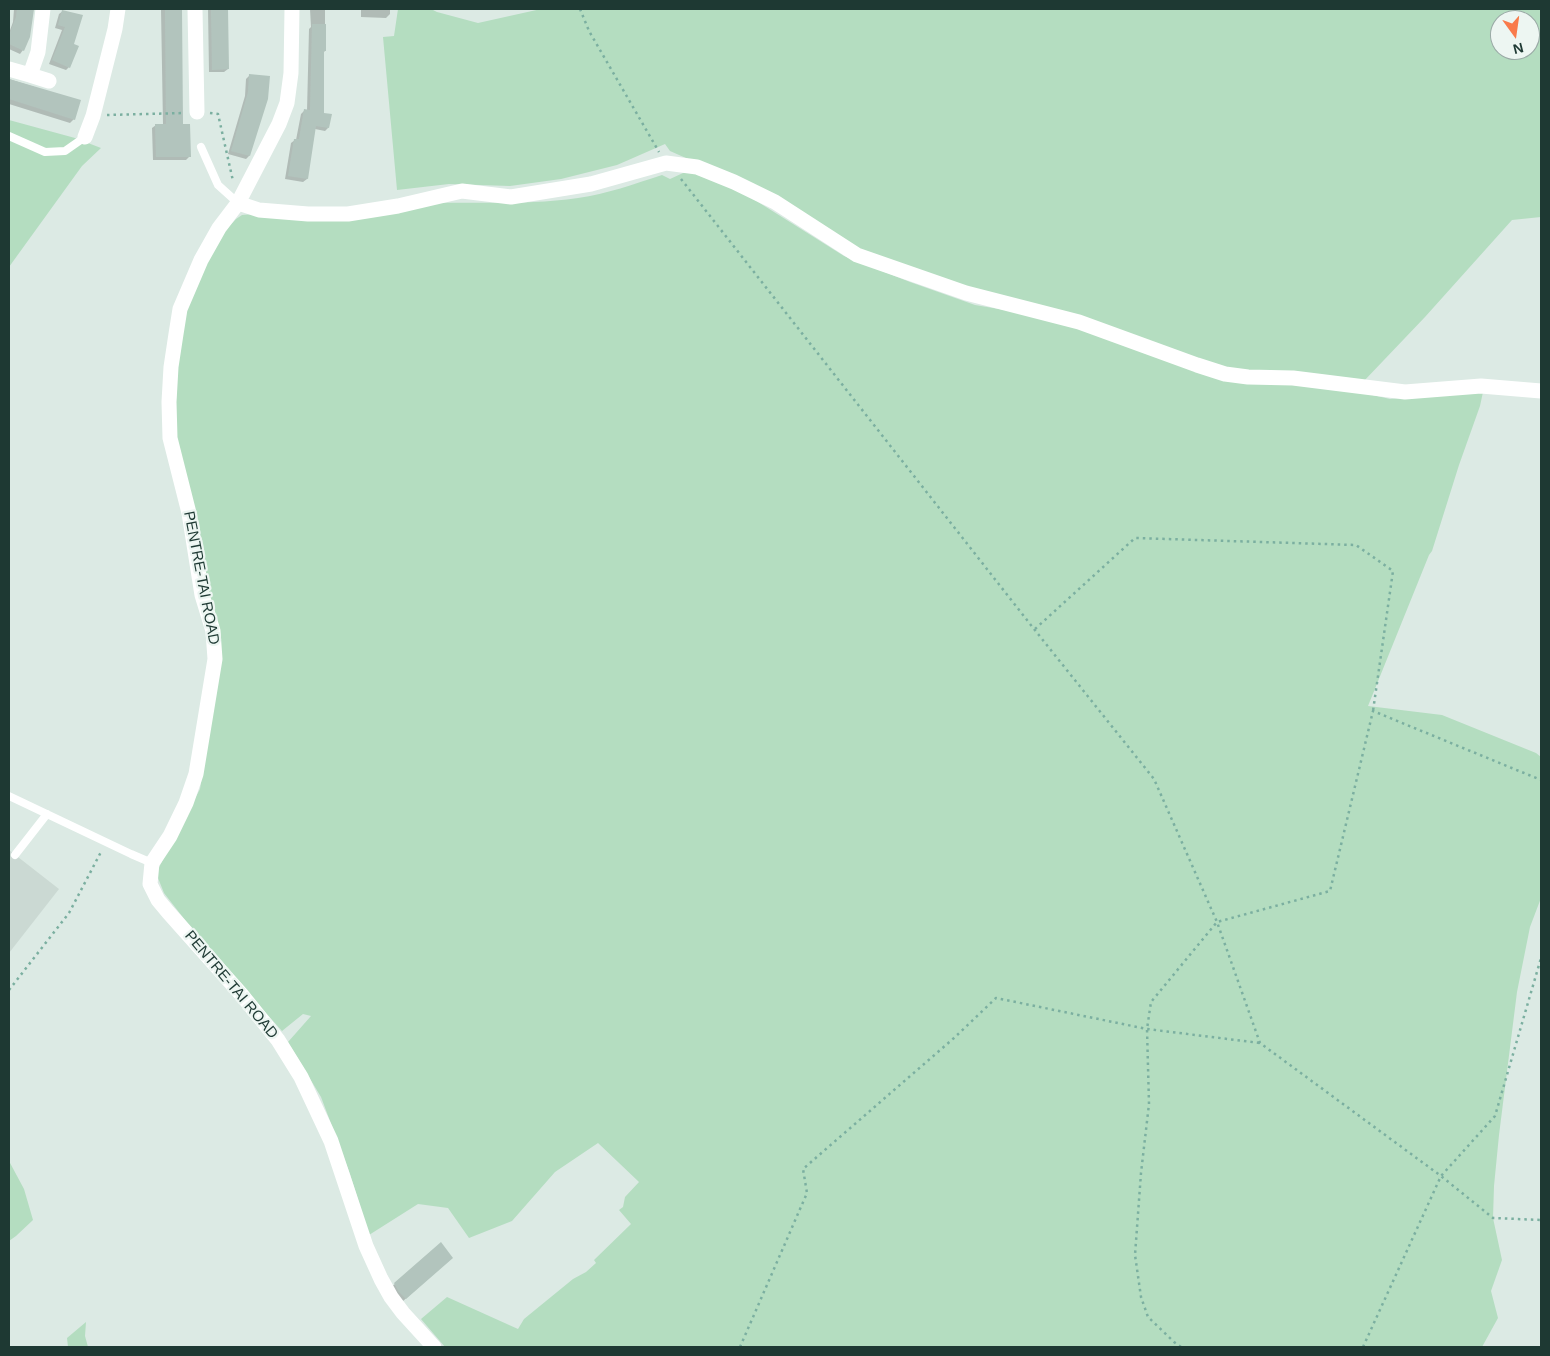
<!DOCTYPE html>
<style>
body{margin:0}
#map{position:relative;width:1550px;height:1356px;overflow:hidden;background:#dceae4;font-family:Helvetica,sans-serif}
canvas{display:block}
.frame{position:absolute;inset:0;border:10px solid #1e3933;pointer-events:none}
.north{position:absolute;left:1490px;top:10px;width:50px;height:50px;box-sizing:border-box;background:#edf6f2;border:1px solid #9aaaa6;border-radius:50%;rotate:166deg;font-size:14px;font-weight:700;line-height:20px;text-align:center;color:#1e3933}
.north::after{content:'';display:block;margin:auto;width:18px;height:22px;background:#f97b4b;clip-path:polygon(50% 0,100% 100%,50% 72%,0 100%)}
</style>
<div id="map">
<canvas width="1550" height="1356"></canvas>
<div class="frame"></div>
<div class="north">N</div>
</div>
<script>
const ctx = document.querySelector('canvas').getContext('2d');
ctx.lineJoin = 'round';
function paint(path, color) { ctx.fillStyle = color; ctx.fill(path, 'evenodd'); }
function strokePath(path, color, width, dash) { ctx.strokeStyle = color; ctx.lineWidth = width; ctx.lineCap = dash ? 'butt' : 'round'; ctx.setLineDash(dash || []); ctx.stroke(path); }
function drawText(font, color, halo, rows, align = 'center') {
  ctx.font = font + ' Helvetica,sans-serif'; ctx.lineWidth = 4.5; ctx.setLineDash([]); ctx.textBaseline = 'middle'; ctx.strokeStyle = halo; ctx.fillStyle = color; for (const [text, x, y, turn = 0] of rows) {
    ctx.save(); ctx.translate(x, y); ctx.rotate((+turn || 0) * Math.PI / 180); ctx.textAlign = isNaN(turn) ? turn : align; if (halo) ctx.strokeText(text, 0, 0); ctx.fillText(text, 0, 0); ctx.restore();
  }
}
paint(new Path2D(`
 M9 850 59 889 9 953Z`), '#cbd9d3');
paint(new Path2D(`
 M398 9H431L437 12 478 23 541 9H1541V217L1512 220 1425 317 1363 382 1234 371 870 256 763 192 670 151 665 144 617 165 561 179 510 186 449 184 397 190 383 37 394 36ZM1500 20H1530V50H1500Z
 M9 120 75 138 101 148 82 166 9 267Z
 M683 173H699L731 185 844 256 910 282 975 305 1023 313 1098 334 1215 377 1310 385 1351 390 1390 399 1438 394 1483 392 1480 406 1459 465 1432 551 1429 555 1368 706 1442 715 1536 753 1541 757V898L1530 927 1517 992 1499 1135 1494 1186 1493 1218 1502 1260 1491 1291 1498 1318 1482 1347H445L421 1319 447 1297 518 1329 524 1319 573 1279 586 1272 596 1263 594 1260 631 1224 619 1210 623 1207 625 1197 639 1182 598 1143 555 1172 512 1221 469 1238 448 1208 418 1204 369 1235 350 1174 321 1097 288 1042 311 1016 303 1014 282 1031 199 938 164 893 156 873 200 789 212 716 211 608 202 552 201 537 175 437 177 364 187 308 205 266 222 234 236 219 242 215 254 214C314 210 374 206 433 203 481 202 530 205 578 198 607 194 634 184 662 175L670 179Z
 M9 1161 24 1189 33 1220 16 1236 9 1241Z
 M86 1322 85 1336 88 1347H68L67 1338Z`), '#b4ddc0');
paint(new Path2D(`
 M14 9H32L29 37 23 50 20 54 9 49V33L13 22Z
 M161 9H180L182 125 190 156 186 160H153L152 128 156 125H163Z
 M208 9H227L228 69 224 72H209Z
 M310 9H325V51L323 53V114L328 128 325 131 315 129 307 179 303 182 285 179 291 143 295 140H296L301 114 304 111H307L309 29 311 27Z
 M361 9H390V14L386 18 361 17Z
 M63 11 73 45 69 67 66 70 49 64 62 30 55 28 59 14Z
 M250 75 249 156 246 159 228 154 245 96 246 79Z
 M9 79 79 101 74 119 70 123 9 104Z
 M448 1261 402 1302 391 1287 395 1284Z`), '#0003');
paint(new Path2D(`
 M17 9H34L30 37 24 51 9 44V35L16 17Z
 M165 9H182L183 124H190L191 157H156L155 124H166Z
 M211 9H228L229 69 212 70Z
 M62 10 83 15 74 44 79 46 70 68 52 60 65 27 58 25Z
 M312 24H326V51H324V113L332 114 329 128 316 126 308 179 288 176 294 139H299L304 109 310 110Z
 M249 74 270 76 268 99 250 156 231 151 248 92Z
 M9 79 81 100 75 120 9 99Z
 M441 1242 453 1258 406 1299 399 1292 394 1283Z`), '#b2c4bd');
strokePath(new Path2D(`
 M580 9 589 31 659 152
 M210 113 218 114 233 181
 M107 115 184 113
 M681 179 1034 629 1154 779 1217 922 1260 1043 1441 1176 1493 1218 1541 1220
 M1035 629 1135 538 1356 545 1393 571 1373 711
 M9 990 69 913 102 850
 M740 1347 807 1193 803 1169 954 1038 996 998 1147 1029 1260 1043
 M1181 1347 1174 1342 1148 1317 1141 1297 1135 1255 1141 1173 1149 1104 1147 1029 1151 1002 1217 922 1330 891 1373 711 1541 780
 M1363 1347 1441 1176 1495 1116 1541 958`), '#7bafa0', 2.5, [2.5, 4]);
strokePath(new Path2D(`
 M9 136 45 152 65 151 85 137
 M201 147 218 185 238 203
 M9 796 131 854 152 863
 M15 855 47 814`), '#fff', 8);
strokePath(new Path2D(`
 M195 9 197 112
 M292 9 291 73 287 103 279 124 238 203 219 228 201 260 180 309 176 334 171 367 169 402 170 438 189 513 202 595 213 631 215 659 196 774 186 803 170 836 152 863 150 884 158 900 168 912 241 994 278 1040 301 1077 331 1141 366 1246 381 1279 391 1297 403 1313 434 1347
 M9 69 30 75 38 52 43 9
 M30 75 49 81
 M85 137 93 116 115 29 118 9
 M238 203 259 210 308 214H348L398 206 462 191 511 197 591 184 666 163 697 167 734 182 775 202 857 255 966 293 1079 322 1197 365 1225 374 1248 377 1293 378 1405 392 1481 386 1541 391`), '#fff', 15);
drawText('15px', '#1e3933', '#edf6f2', [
 ["PENTRE-TAI ROAD",201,578,79],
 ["PENTRE-TAI ROAD",231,985,50]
]);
</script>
